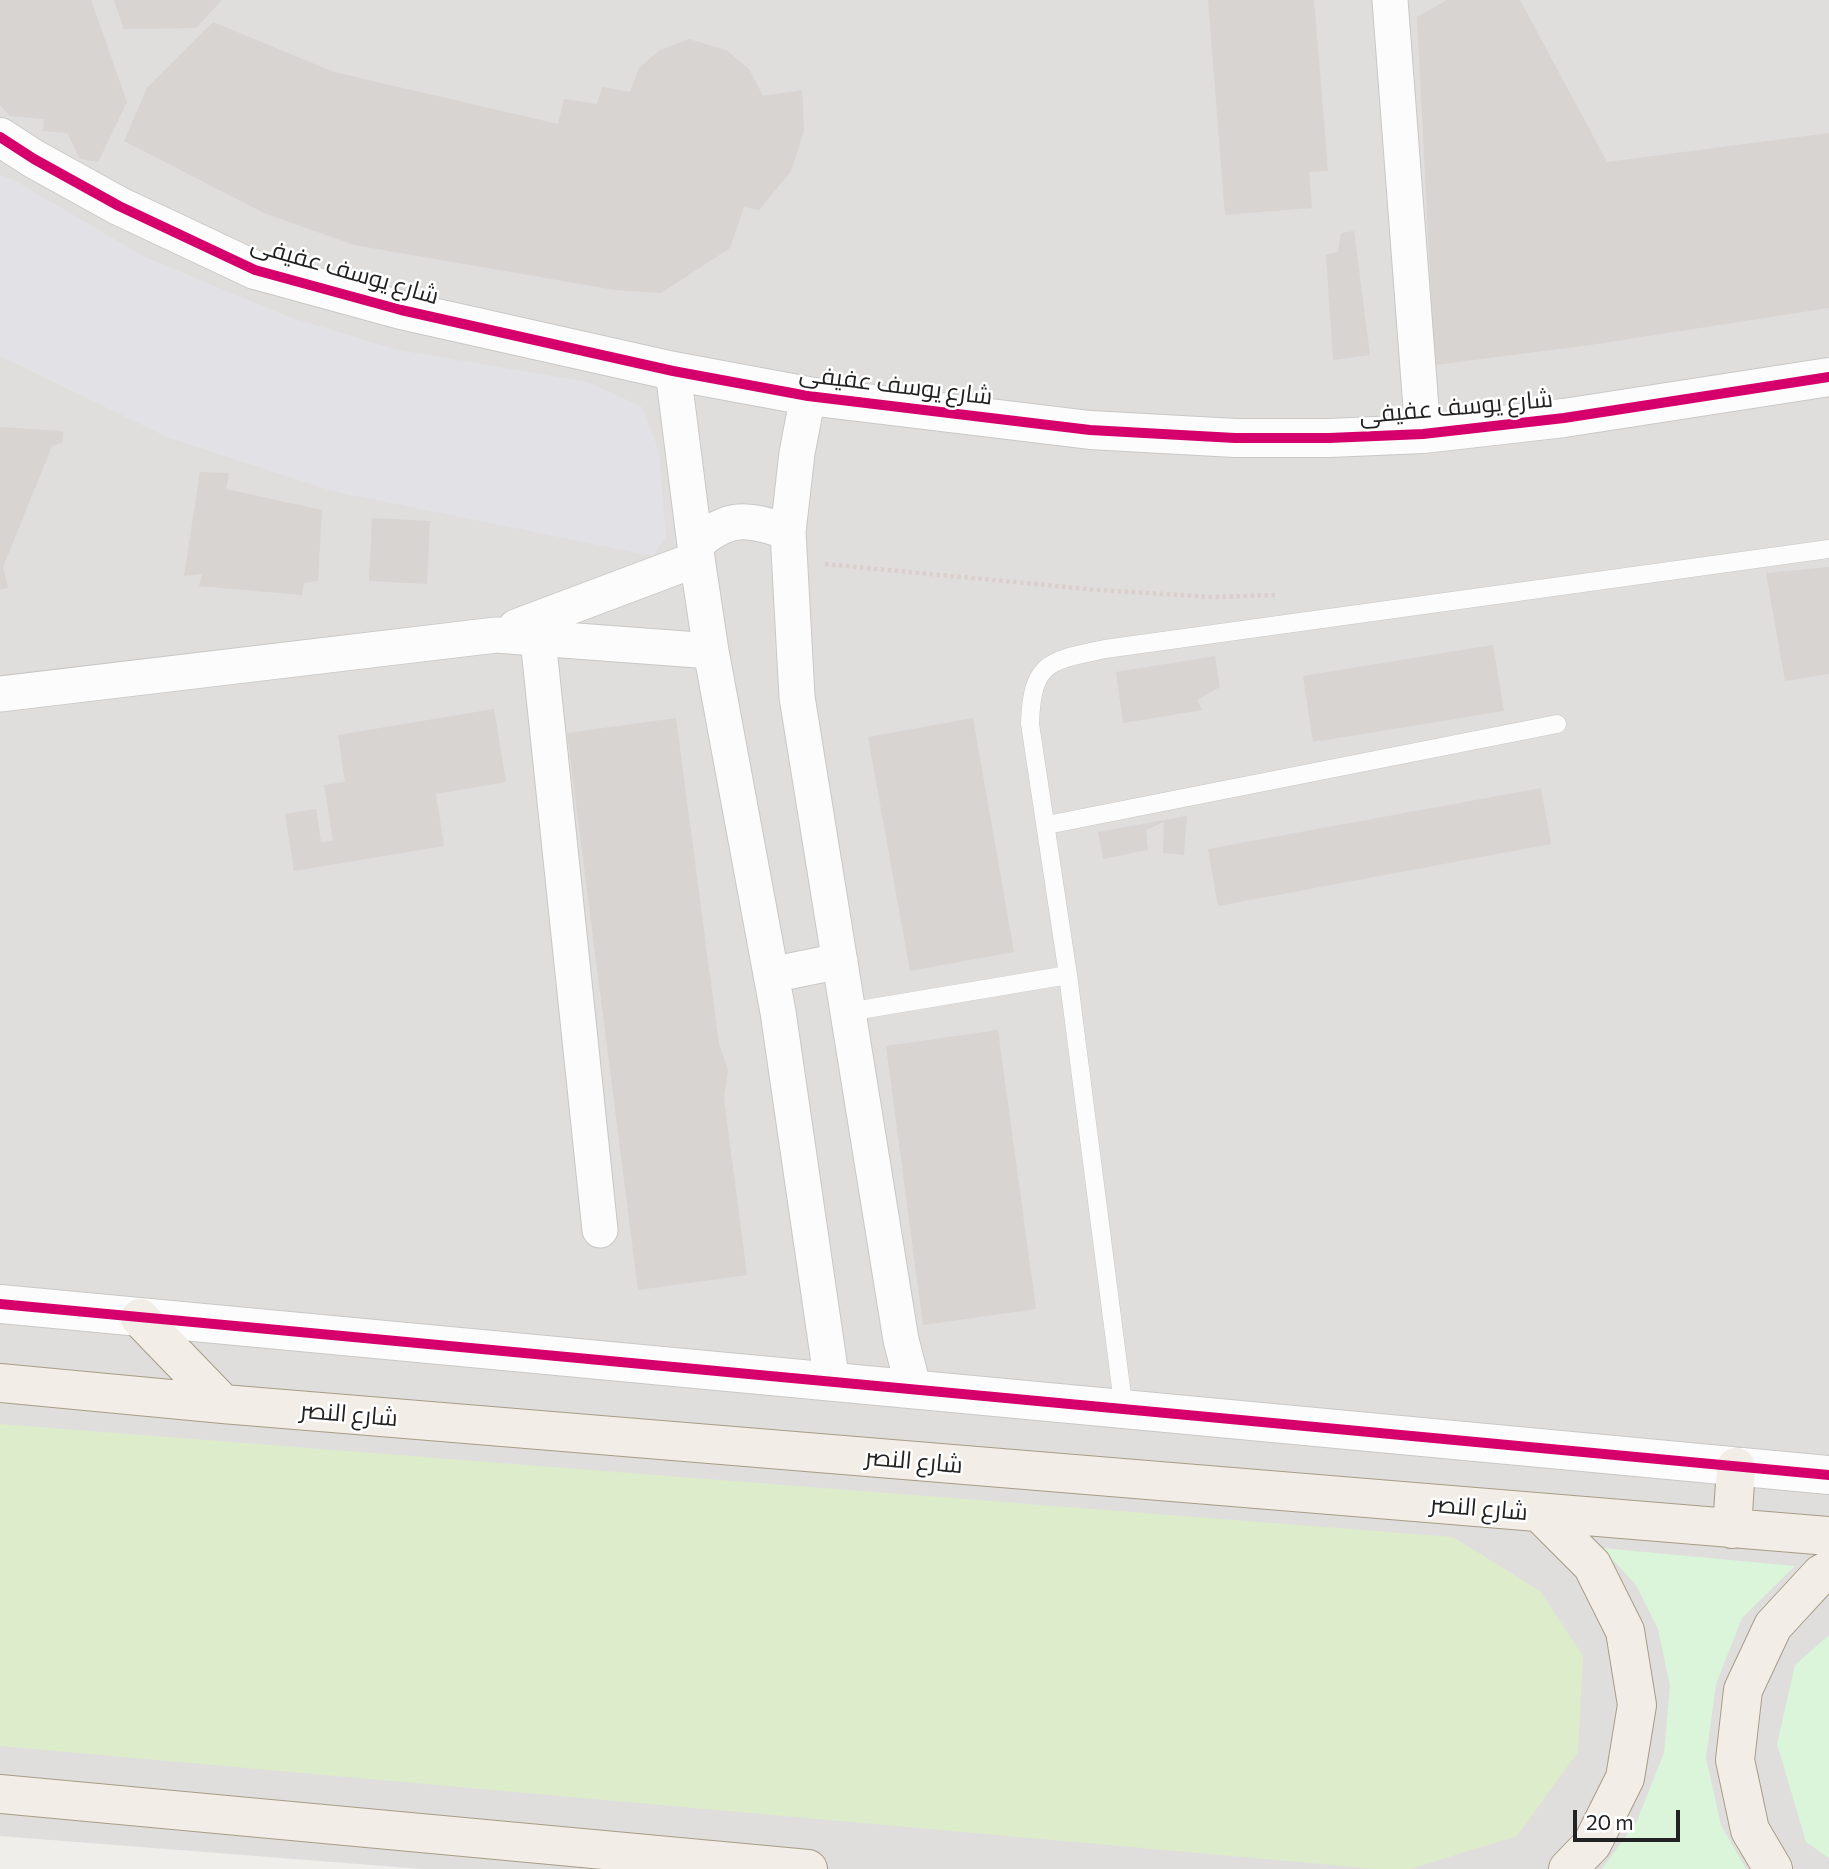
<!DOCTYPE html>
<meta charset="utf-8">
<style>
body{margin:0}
#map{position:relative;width:1829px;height:1869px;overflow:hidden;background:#f0eeeb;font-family:Commissioner,sans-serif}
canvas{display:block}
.scale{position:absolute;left:1573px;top:1810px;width:107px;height:32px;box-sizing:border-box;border:4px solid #222;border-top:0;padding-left:9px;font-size:21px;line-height:24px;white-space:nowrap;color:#222;-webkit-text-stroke:5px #fff;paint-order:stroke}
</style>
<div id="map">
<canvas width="1829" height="1869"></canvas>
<div class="scale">20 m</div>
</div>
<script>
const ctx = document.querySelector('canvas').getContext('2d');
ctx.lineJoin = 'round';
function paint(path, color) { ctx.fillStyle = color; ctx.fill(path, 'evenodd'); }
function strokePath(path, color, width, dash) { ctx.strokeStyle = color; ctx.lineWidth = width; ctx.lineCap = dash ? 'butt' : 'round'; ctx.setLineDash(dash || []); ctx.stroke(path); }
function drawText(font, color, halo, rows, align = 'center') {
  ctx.font = font + ' Commissioner,Cairo,sans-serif'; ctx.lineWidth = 5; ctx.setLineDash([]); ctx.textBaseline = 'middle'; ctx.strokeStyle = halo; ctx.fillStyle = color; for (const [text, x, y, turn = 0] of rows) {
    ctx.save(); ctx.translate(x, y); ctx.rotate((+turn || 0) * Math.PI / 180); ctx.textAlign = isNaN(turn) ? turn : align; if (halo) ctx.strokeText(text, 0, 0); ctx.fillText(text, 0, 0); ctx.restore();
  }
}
paint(new Path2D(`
 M0 0H1829V1869H422L0 1836Z`), '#dfdedc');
paint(new Path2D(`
 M0 1424 1453 1537 1540 1591 1583 1656 1578 1752 1517 1836 1410 1869H1377L0 1746Z`), '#ddeccb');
paint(new Path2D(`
 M1602 1548 1795 1566 1742 1618 1716 1684 1706 1758 1721 1825 1746 1869H1602L1637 1821 1664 1753 1670 1685 1658 1629 1636 1585Z
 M1829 1635V1858L1806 1842 1777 1744 1795 1665Z`), '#daf5da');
paint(new Path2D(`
 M0 175 14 180 145 257 289 317 398 350 588 382 642 407 659 451 666 537 653 556 332 491 167 437 0 356Z`), '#e2e1e5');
paint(new Path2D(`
 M0 0H91L127 102 98 162 80 159 67 133 43 131 44 119 10 116 0 105Z
 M114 0H222L196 28 124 29Z
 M1208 0H1314L1328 171 1309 172 1312 208 1225 215Z
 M1447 0H1520L1607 162 1829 133V308L1590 345 1419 367 1417 304 1431 293 1417 17Z
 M213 22 334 72 558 124 564 99 597 104 602 87 630 92 639 68 660 50 689 39 726 50 749 69 763 96 802 90 804 131 791 171 759 210 744 207 730 248 661 293 615 290 354 245 264 213 124 141 147 88Z
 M1354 231 1370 355 1333 360 1326 255 1338 252 1341 233Z
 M0 427 63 431 62 443 52 446 3 567 8 588 0 590Z
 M200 472 229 473 226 489 322 510 318 581 304 583 302 595 199 586 202 574 184 576Z
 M372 518 430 521 427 584 369 581Z
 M1829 567V674L1785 681 1766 573Z
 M1493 645 1504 711 1313 742 1303 676Z
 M1215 656 1220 687 1197 700 1202 710 1123 723 1116 672Z
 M494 709 506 782 436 794 444 846 294 871 285 814 316 809 321 842 333 841 324 785 345 782 338 735Z
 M676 718 719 1044 728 1070 724 1099 747 1275 638 1290 567 733Z
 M973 718 1014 952 910 971 868 737Z
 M1541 788 1551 844 1218 906 1208 849Z
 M1187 816 1184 855 1163 853 1164 822 1146 830 1148 850 1103 859 1098 832Z
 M998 1030 1036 1309 923 1325 886 1046Z`), '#d7d4d2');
const service = new Path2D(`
 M1047 825 1557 724
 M848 1012 1068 975
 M1124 1411 1068 975 1030 724C1032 661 1049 661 1105 649L1829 549`);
const minor = new Path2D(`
 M1390 0 1423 434
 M673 371 695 545 711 651 778 1012 832 1383
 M808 396 797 453 788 532 797 697 901 1340 914 1390
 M695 545C728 515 747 518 788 532
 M536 620 600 1230
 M516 627 697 559
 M0 694 496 635 711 651
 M771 975 840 961`);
const tertiary = new Path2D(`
 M0 137 34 159 119 206 255 270 401 310 673 371 808 396 1090 430 1235 438H1329L1423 434 1564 418 1829 377
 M0 1304 1829 1475`);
const primary = new Path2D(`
 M140 1318 223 1404
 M0 1383 223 1404 1829 1536
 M1540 1513 1592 1565 1625 1631 1637 1705 1625 1778 1592 1844 1568 1869
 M1732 1529 1736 1467
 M0 1794 808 1869
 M1773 1869 1750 1830 1735 1760 1743 1690 1773 1626 1821 1574 1829 1570`);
strokePath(service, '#c9c8c7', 19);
strokePath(minor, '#c9c8c7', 37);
strokePath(tertiary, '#c9c8c7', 40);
strokePath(primary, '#a79c86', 40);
strokePath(new Path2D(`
 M825 564 1099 590 1212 597 1277 595`), '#dccecd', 4.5, [3.5, 3.5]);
strokePath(service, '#fdfcfc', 18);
strokePath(minor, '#fdfcfc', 35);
strokePath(tertiary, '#fdfcfc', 38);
strokePath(primary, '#f3ede7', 38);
strokePath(new Path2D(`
 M0 137 34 159 119 206 255 270 401 310 673 371 808 396 1090 430 1235 438H1329L1423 434 1564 418 1829 377
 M0 1304 1829 1475`), '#d6006c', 10);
drawText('24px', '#222', '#fff', [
 ["شارع يوسف عفيفى",345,270,16],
 ["شارع يوسف عفيفى",896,385,7],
 ["شارع يوسف عفيفى",1456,407,-5],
 ["شارع النصر",349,1414,5],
 ["شارع النصر",914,1461,5],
 ["شارع النصر",1479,1508,5]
]);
</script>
